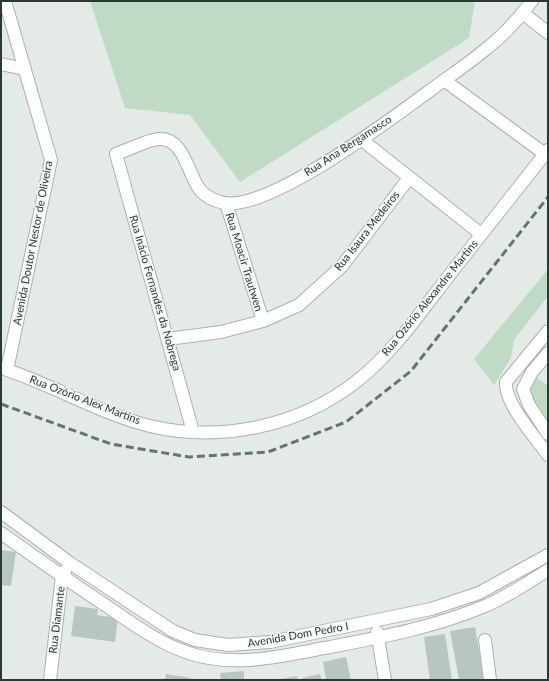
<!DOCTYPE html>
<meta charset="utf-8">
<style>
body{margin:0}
#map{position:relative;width:549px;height:681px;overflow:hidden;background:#e4ebe7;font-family:Lato,sans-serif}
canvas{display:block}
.frame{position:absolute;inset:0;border:2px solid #253b33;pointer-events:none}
</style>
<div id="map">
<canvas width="549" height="681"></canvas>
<div class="frame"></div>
</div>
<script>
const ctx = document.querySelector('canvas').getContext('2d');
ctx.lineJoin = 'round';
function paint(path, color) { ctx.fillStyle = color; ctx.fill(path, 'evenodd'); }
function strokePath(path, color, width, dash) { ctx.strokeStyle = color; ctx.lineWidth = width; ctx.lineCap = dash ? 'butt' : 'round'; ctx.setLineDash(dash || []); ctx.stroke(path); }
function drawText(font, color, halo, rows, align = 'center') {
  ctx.font = font + ' Lato,sans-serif'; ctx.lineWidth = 3; ctx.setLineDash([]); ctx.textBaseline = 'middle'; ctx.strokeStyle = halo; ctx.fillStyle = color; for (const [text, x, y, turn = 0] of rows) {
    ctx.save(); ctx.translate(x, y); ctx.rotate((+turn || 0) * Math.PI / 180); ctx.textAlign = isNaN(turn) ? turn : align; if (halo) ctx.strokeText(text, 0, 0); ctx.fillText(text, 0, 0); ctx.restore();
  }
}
paint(new Path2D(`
 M90 1H475L469 38 240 182 190 115 125 108Z
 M548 269V296L514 340 511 358 494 385 474 359Z
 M533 375 548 386V421L530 396 531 379Z`), '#bfdac5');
paint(new Path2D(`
 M1 550 16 552 11 586 1 585Z
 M75 606 98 609 97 615 118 618 115 642 71 636Z
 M475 627 484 680H459L450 631Z
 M445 634 452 680H430L424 637Z
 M346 657 351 680H326L323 662Z
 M244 671V680H221L220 673Z
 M166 674 191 678V680H165Z
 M320 674 322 680H303L302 678Z
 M297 676 298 680H280V679Z`), '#b9c6c0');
const minor = new Path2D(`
 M5 1 51 160 7 370
 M523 13 548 33
 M1 64 25 69
 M444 80 545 154
 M362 140 481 234
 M226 203 263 321
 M548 331 506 382C504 403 536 438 548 455
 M168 339 221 332 263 321 299 305 342 266 409 178
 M548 353 532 372 523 389 529 405 548 434
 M1 368C52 384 98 413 150 426 221 443 300 426 357 381 394 352 422 310 451 273 483 232 516 191 548 150
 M193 432 116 154C128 150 147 140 159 139 184 137 188 175 200 190 206 197 215 201 224 203 269 211 390 120 428 92 447 78 468 64 486 49 503 36 519 18 532 1
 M1 512 70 563 173 631 195 640 228 645 270 642 431 609 479 593 548 555
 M1 533C36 558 72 583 108 607 133 624 160 644 189 653 235 669 285 655 330 647 382 637 435 627 485 606 507 597 527 583 548 570
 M377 632 385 680
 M485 640 490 680
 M50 680 62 576 65 571`);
strokePath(minor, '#a7b3ad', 14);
strokePath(minor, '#fff', 12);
strokePath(new Path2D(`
 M1 404 111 444 189 457 268 452 346 422 411 371 548 197`), '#60766f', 3, [8, 4]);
drawText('11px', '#253b33', '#f4f8f6', [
 ["Rua Ana Bergamasco",348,146,-33],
 ["Rua Isaura Medeiros",367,231,-52],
 ["Avenida Doutor Nestor de Oliveira",33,243,-79],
 ["Rua Moacir Trautwen",244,262,73],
 ["Rua Inácio Fernandes da Nobrega",155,293,74],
 ["Rua Ozório Alexandre Martins",430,298,-51],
 ["Rua Ozório Alex Martins",85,400,21],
 ["Rua Diamante",57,620,-83],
 ["Avenida Dom Pedro I",298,635,-10]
]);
</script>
